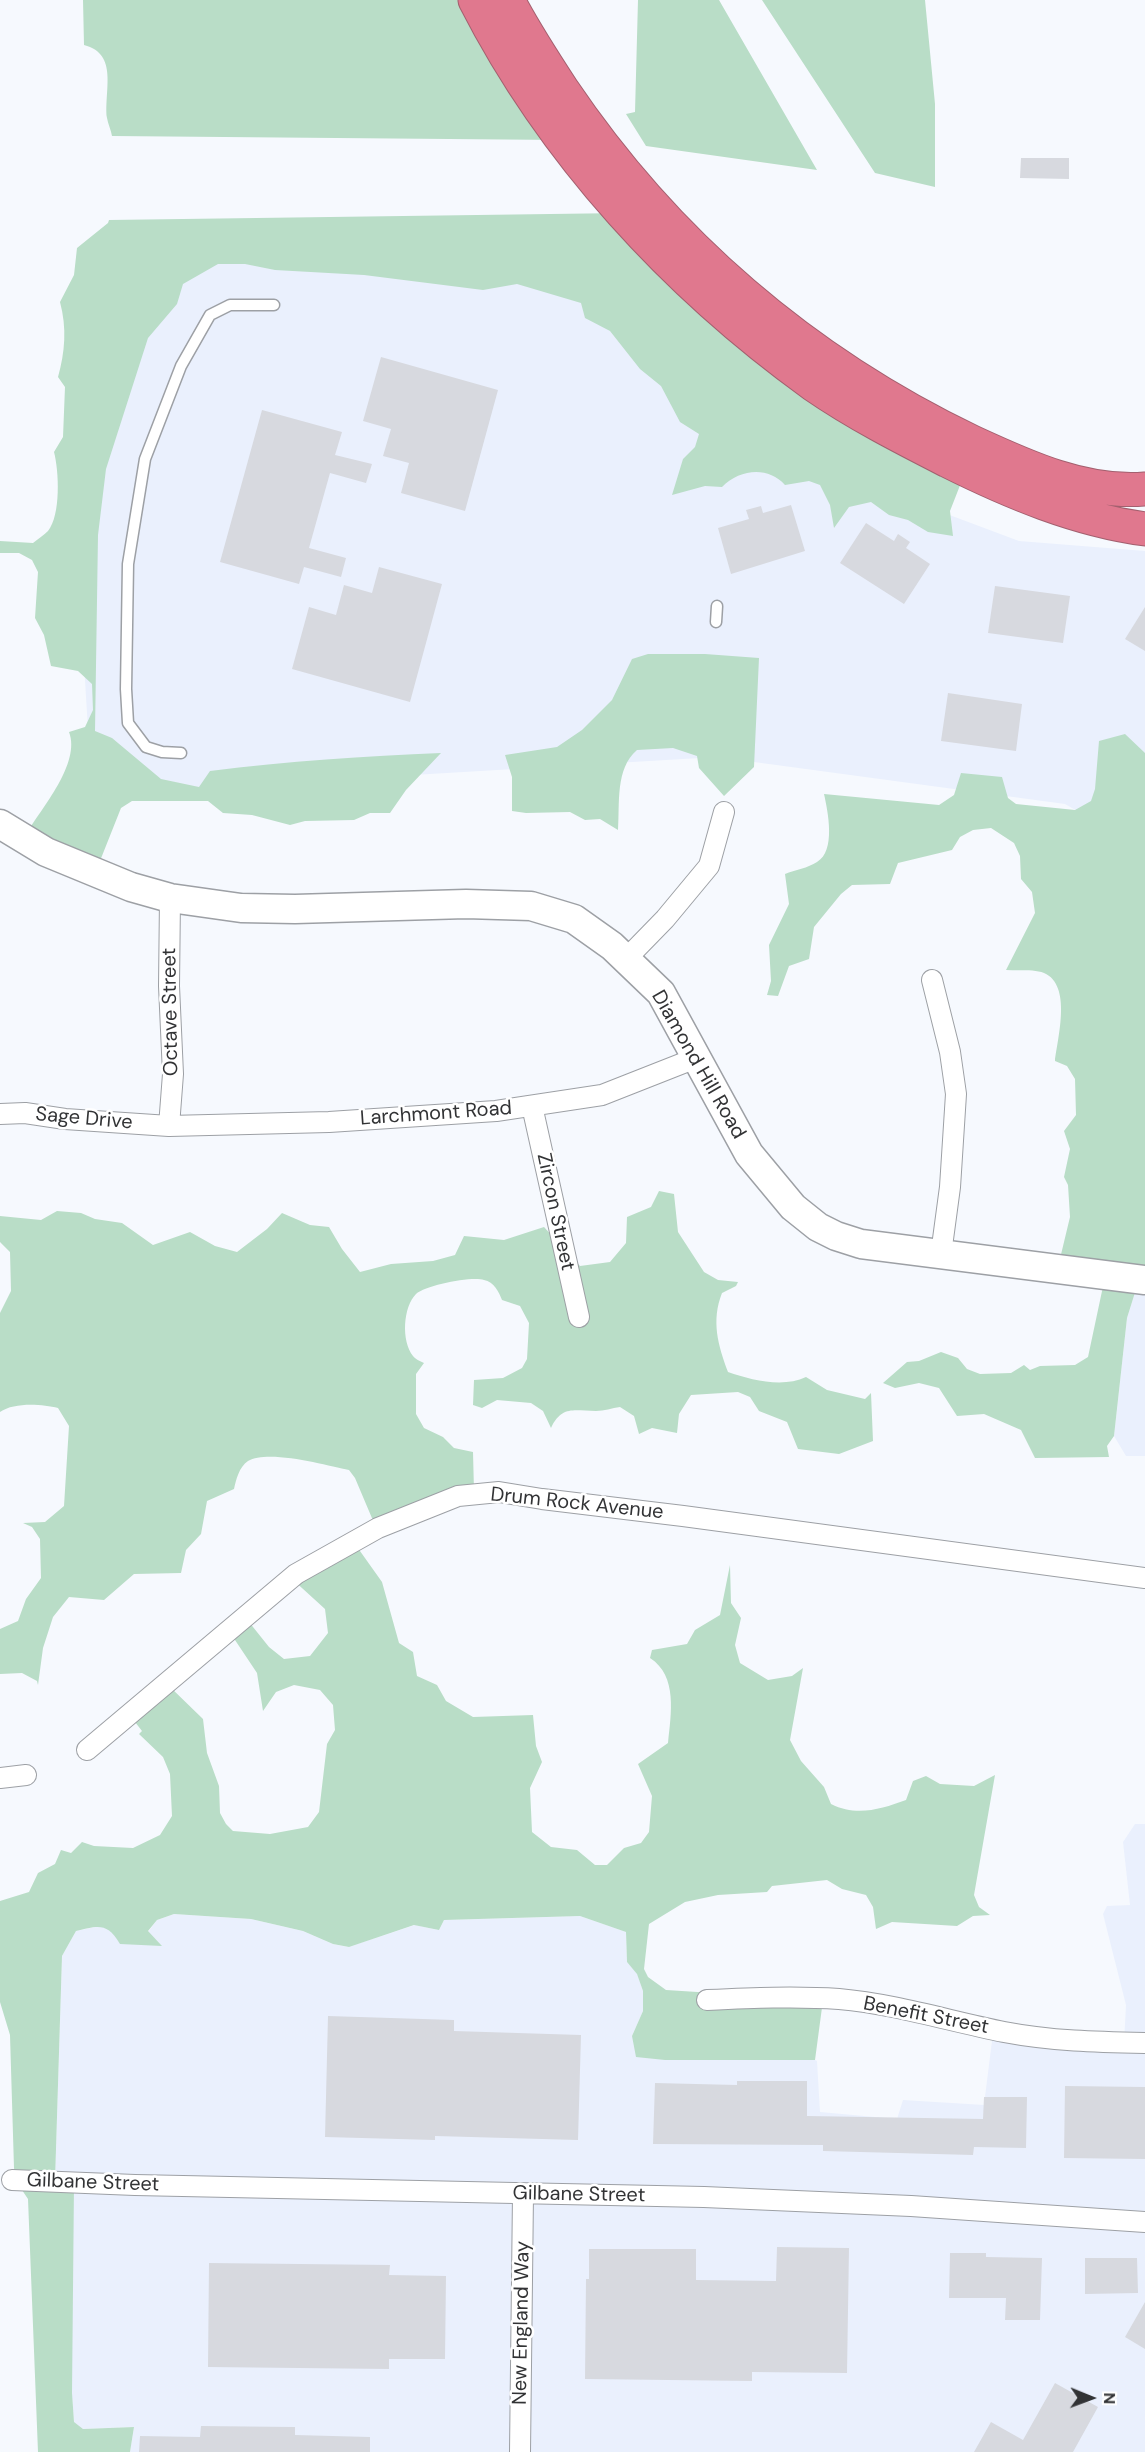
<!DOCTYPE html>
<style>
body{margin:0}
#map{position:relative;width:1145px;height:2452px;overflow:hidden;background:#f6f9fe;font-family:"DM Sans",sans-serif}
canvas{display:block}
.north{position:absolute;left:1061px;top:2368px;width:60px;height:60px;-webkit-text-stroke:4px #fff;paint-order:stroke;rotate:91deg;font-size:16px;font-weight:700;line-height:24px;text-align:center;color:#323335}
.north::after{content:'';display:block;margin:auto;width:21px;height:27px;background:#323335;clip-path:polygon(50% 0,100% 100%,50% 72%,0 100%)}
</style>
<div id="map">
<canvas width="1145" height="2452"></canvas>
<div class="north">N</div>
</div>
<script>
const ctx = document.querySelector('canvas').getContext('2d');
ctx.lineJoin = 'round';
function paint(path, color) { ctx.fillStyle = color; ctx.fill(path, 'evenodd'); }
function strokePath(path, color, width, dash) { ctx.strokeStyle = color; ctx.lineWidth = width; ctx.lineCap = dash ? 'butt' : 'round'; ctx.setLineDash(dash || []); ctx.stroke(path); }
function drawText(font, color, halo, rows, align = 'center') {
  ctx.font = font + ' "DM Sans",sans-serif'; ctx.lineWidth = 5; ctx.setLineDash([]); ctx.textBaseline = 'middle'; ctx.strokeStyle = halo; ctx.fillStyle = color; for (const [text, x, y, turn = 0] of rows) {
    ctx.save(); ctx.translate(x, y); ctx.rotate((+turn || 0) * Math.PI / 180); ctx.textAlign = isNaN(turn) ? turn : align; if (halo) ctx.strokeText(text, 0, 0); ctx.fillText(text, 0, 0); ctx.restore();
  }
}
paint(new Path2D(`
 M172 233 623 267 733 434 1019 541 1145 551V850L1065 804 717 757 92 794 75 518Z
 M1145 1281V1456H1126L1114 1436 1127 1318 1138 1283Z
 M1135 1824H1145V2452H130L134 2427 82 2429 74 2423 55 2181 62 1956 76 1931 100 1926 161 1945 148 1932 157 1920 174 1914 251 1919 303 1931 333 1944 348 1947 415 1925 439 1930 444 1920 580 1916 626 1932 627 1962 637 1973 643 1991V2011L632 2036 665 2060H815L817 2061 820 2112 897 2119 903 2100 984 2105 993 2033 1124 2043 1126 2005 1103 1914 1107 1906 1130 1905 1123 1842Z`), '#eaf0fd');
paint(new Path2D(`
 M83 0H476L561 140 112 136C111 130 108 124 107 118 104 90 119 54 84 45Z
 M638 0H719L817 170 646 146 626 114 635 112Z
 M762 0H925L935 104V187L875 173Z
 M624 213 966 470 950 511 953 536 928 532 908 520 889 515 871 502 849 507 834 528 830 505 820 485 809 481 785 485C768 466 740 469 722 487L705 486 672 495 683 459 695 447 699 434 680 422 661 386 640 369 610 331 585 318 581 303 517 284 483 290 364 275 275 270 245 264H218L183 284 177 304 148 338 106 469 98 535 95 731 112 738 161 779 199 787 210 771C287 761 366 756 441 753L406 790 390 813H370L354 820 305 821 290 825 252 815 223 813 208 801H132L121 808 96 871 26 834C42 808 81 763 69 732L85 727 93 710 92 684 78 671 51 666 44 635 35 618 38 572 32 560 19 553H0V541L33 543C38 539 44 535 48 531 61 515 59 471 54 452L63 437 65 387 58 377C65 352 67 328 60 302L74 275 77 248 108 223 109 220Z
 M648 654H705L759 658 754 767 724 796 699 768 697 756 673 748 637 750C615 769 620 803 618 830L600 819 585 820 570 812 526 813 512 811V777L505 755 557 747 582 730 612 700 632 659Z
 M1125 734 1145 753V1281L1138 1283 1127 1318 1114 1436 1107 1446 1109 1457 1035 1458 1021 1430 984 1414 957 1416 939 1388 919 1383 895 1388 883 1383 907 1362 919 1361 941 1352 958 1358 967 1369 980 1374 1011 1373 1024 1365 1030 1370 1040 1366 1075 1365 1088 1357 1105 1277 1058 1267 1070 1217 1068 1185 1064 1177 1070 1149 1064 1131 1076 1115 1075 1079 1067 1066 1055 1061C1058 1037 1072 985 1044 973 1034 969 1018 971 1006 970L1035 913 1032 892 1021 879 1020 856 1014 843 991 828 973 830 960 837 952 850 898 863 890 884 852 885 841 894 814 927 809 959 789 966 778 996 767 995 771 981 769 945 789 904 785 874C795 870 808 868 817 862 836 851 828 812 824 794L939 805 954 795 961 773 1002 777 1008 798 1016 804 1075 810 1091 801 1095 789 1099 741Z
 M659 1191 674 1194 678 1232 704 1272 718 1280 738 1282 736 1286 722 1293C711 1321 718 1345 728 1372 751 1380 783 1388 806 1377L827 1390 865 1399 871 1393 873 1441 839 1454 798 1449 787 1422 759 1411 750 1397 738 1392 691 1395 679 1414 677 1433 652 1428 639 1434 634 1416 620 1407C612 1408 604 1411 596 1411 574 1411 562 1405 551 1428L543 1411 531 1403 497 1400 482 1408 473 1405 474 1380 503 1378 522 1368 527 1359 529 1323 520 1306 502 1300C499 1292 494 1282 484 1280 472 1276 426 1285 416 1294 403 1307 401 1341 413 1356 415 1359 420 1361 424 1363L416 1374V1414L424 1428 443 1437 454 1448 473 1452 474 1491 377 1530 355 1478 349 1470C326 1465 268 1449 248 1461 239 1467 236 1480 234 1489L207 1501 201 1534 186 1550 181 1573 134 1574 104 1600 69 1597 53 1617 43 1648 38 1685 37 1681 22 1673 0 1674V1629L18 1621 26 1599 41 1578 40 1539 32 1527 23 1523 45 1522 64 1506 69 1426 58 1408C42 1404 14 1402 0 1412V1313L11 1291 10 1252 0 1242V1216L41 1220 57 1211 81 1213 95 1219 122 1223 153 1245 190 1232 215 1246 237 1252 267 1229 282 1213 310 1225 329 1227 342 1249 360 1272 391 1264 433 1261 455 1255 464 1236 504 1240 544 1227 580 1266 610 1262 626 1243 627 1217 651 1207Z
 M355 1544 382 1582 399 1643 413 1652 417 1676 437 1685 446 1701 473 1717 533 1715 536 1746 542 1762 530 1788 532 1832 551 1847 577 1850 595 1865H607L624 1848 641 1843 649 1832 652 1796 638 1764 668 1743C671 1714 678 1676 650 1658L652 1650 687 1644 695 1630 720 1615 730 1565 731 1603 741 1618 735 1645 740 1663 768 1680 792 1676 803 1668 790 1740 801 1761 824 1787 831 1804C857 1817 881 1809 906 1800L913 1781 926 1776 940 1784 974 1786 995 1775 974 1895 979 1907 990 1915 973 1916 957 1926 892 1922 876 1929 873 1907 866 1895 842 1889 827 1880 772 1886 767 1892 718 1895 685 1902 649 1924 644 1969 648 1977 666 1990 823 2000 815 2060H665L636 2057 632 2036 643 2011V1991L637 1974 627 1962 626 1932 580 1916 444 1920 439 1930 414 1925 349 1947 333 1944 303 1931 251 1919 174 1914 157 1920 148 1931 162 1946 120 1944C107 1922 98 1926 76 1931L62 1956 55 2181 74 2184 72 2393 74 2422 83 2429 134 2427 130 2452H38L28 2199 16 2181 14 2168 10 2035 0 2002V1901L29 1892 38 1873 55 1864 61 1850 71 1853 82 1842 94 1846 133 1848 160 1835 172 1816 170 1774 163 1757 139 1734 142 1731 128 1713 167 1684 203 1719 207 1753 219 1786 220 1813 226 1824 233 1831 270 1834 308 1827 319 1812 327 1744 335 1730 333 1705 320 1690 294 1685 276 1692 263 1711 257 1673 229 1631 245 1617 269 1647 284 1659 310 1656 328 1633 325 1609 291 1578Z`), '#b9ddc7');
paint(new Path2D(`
 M1021 158H1069V179L1020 178Z
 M381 357 498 390 465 511 401 493 409 463 383 456 391 429 363 421Z
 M262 410 342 432 335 455 372 464 366 483 330 473 309 548 346 558 341 577 304 567 299 584 220 562Z
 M791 505 805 551 731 574 718 528 749 519 746 510 761 506 763 513Z
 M866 523 894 541 898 534 910 542 906 548 930 564 904 604 840 563Z
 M379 567 442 584 410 702 292 669 309 607 336 615 344 585 372 593Z
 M995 586 1070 596 1063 643 988 633Z
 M1145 607V651L1125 639Z
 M948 693 1022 704 1016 751 941 741Z
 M328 2016 454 2020V2031L581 2035 578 2140 435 2136V2140L325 2137Z
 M737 2081H807V2116L983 2119 984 2097H1027L1026 2148 974 2147 973 2155 823 2151V2145L653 2144 655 2083 737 2085Z
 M1065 2086 1145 2087V2159L1064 2158Z
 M777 2247 849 2248 847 2373 752 2372V2381L585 2379 586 2279H589V2249H696V2280L776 2281Z
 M950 2253H986V2257L1042 2258 1040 2320H1005L1006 2298H949Z
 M1085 2258H1137L1138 2293 1085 2294Z
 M209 2263 390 2265 389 2275 446 2276 445 2359H389V2369L208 2367Z
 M1145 2302V2349L1125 2337Z
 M1055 2383 1098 2407 1073 2452H974L991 2422 1023 2440Z
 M201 2426 295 2427V2435L370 2437V2452H139L140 2436 200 2437Z`), '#d7d9df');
const lane = new Path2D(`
 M716 622 717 606
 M181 753 162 752 146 747 128 723 126 689 128 564 145 459 181 366 210 315 230 305H274`);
const street = new Path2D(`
 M626 959 665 919 709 866 724 812
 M932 980 950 1052 956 1094 950 1187 941 1254
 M532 1106 579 1317
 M0 1114 25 1113 65 1119 169 1126 329 1122 496 1111 602 1095 696 1058
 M169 1126 173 1074 169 986 170 898
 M87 1750 296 1574 378 1528 458 1496 499 1492 542 1499 683 1516 1145 1578
 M0 1778 26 1775
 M707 2000C751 1998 795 1996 839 1999 895 2004 949 2021 1004 2032 1051 2041 1097 2042 1145 2043
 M12 2180 135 2185 704 2197 911 2206 1145 2222
 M520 2452 523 2194`);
const secondary = new Path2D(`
 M0 824 46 852 131 887 170 898 241 908 295 909 466 904 531 906 574 919 612 946 661 993 749 1154 793 1207 818 1227 836 1236 861 1244 1145 1280`);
const highway = new Path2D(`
 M475 0C553 153 675 285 814 385 856 414 903 438 948 461 1010 492 1077 520 1145 529
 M508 0C524 31 543 60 562 89 666 243 805 362 972 442 1026 467 1085 494 1145 489`);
strokePath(lane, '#9da0a5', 13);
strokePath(street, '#9da0a5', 22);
strokePath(secondary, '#9da0a5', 31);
strokePath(highway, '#a3606f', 35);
strokePath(lane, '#fff', 10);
strokePath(street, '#fff', 20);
strokePath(secondary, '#fff', 28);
strokePath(highway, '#e0788e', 33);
drawText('20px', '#323335', '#fff', [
 ["Octave Street",171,1012,-91],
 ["Diamond Hill Road",698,1065,60],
 ["Larchmont Road",436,1114,-4],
 ["Sage Drive",84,1119,5],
 ["Zircon Street",555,1212,78],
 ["Drum Rock Avenue",577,1504,6],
 ["Benefit Street",926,2016,11],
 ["Gilbane Street",93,2183,2],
 ["Gilbane Street",579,2195,1],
 ["New England Way",522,2323,-89]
]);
</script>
